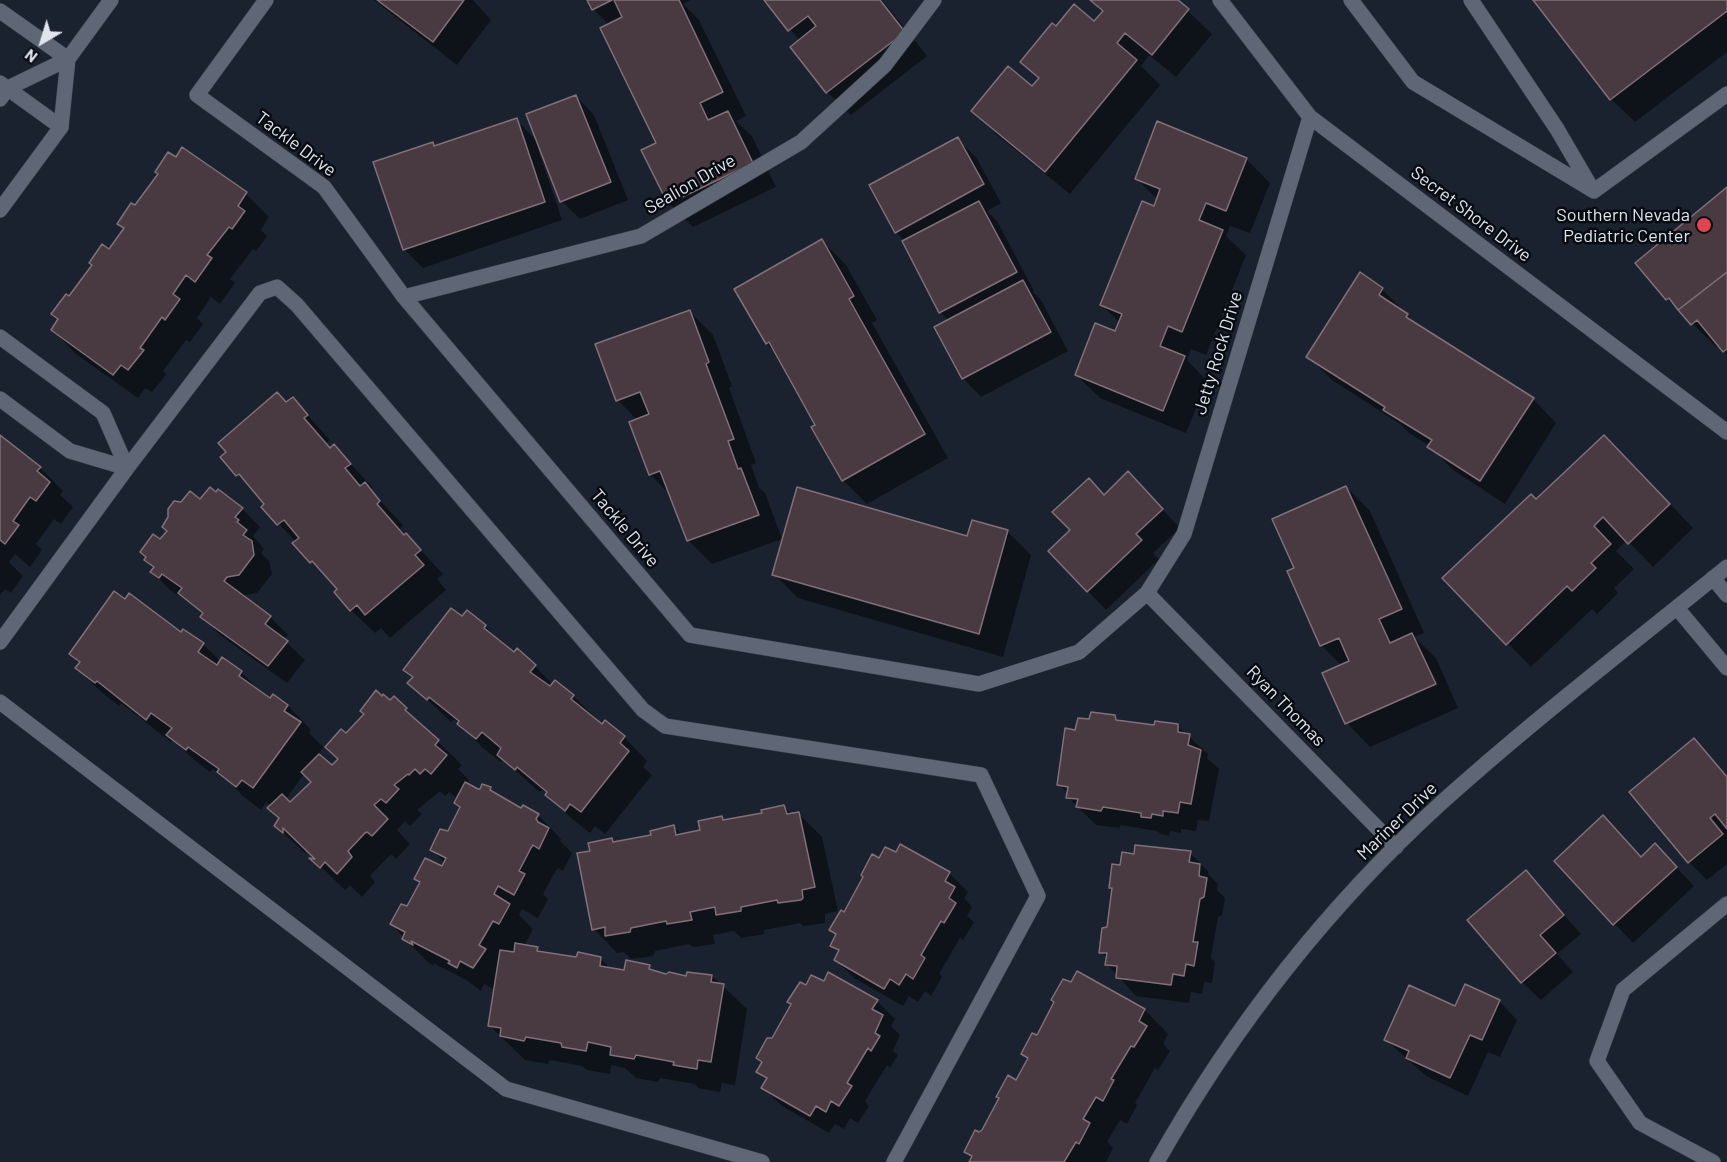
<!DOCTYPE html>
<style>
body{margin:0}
#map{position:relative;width:1727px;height:1162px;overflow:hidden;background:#1b222f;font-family:Barlow,sans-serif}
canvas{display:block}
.north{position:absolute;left:12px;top:12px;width:60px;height:60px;-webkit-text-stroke:4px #080b11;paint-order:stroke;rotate:218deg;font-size:16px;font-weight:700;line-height:24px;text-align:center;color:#dfe4ed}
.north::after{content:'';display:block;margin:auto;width:21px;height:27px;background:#dfe4ed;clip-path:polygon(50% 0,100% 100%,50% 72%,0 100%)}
</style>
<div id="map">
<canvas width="1727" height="1162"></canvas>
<div class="north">N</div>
</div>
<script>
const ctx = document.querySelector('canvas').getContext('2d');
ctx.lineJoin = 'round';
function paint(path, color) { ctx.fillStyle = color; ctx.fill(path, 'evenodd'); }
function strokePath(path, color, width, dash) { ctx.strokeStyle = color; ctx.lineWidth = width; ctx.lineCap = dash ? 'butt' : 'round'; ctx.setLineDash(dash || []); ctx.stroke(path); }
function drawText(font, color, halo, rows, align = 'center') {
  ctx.font = font + ' Barlow,sans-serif'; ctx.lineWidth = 5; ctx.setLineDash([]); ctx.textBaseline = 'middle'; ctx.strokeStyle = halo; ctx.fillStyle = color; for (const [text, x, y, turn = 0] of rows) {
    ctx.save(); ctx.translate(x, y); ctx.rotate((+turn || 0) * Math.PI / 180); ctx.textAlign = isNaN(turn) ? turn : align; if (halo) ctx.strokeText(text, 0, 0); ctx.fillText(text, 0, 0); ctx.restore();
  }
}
paint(new Path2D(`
 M374 0H473L491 20 457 65Z
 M589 0H691L683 4 699 20 746 116 736 121 752 136 776 187 693 227 669 203 658 144 609 25 593 9Z
 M766 0H882L927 56 851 115 827 92 800 41Z
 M1090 0H1176L1212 34 1176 77 1149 55 1141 66 1160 85 1070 194 997 135 973 111 1032 88 1039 79 1022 62 1056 28 1095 23 1103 13Z
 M1535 0H1727V52L1635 122 1611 99Z
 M576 96 594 115 628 200 580 219 562 201 541 148 538 149 562 220 423 268 404 249 432 144 436 147 516 120 538 142Z
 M957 139 976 157 1001 203 987 211 997 221 1034 291 1033 292 1041 300 1068 351 981 397 963 378 949 321 940 312 905 241 896 232Z
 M1246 159 1270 183 1250 233 1230 226 1226 236 1246 255 1206 355 1191 349 1187 360 1207 381 1186 433 1100 398 1076 375 1116 333 1120 323 1102 305 1158 200 1136 178Z
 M1727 189V354L1719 344 1716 347 1668 299 1637 263Z
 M246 194 269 217 261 230 267 236 256 251 253 249 230 279 235 283 220 304 211 297 197 318 203 324 190 342 186 340 163 371 166 375 152 392 145 388 138 398 76 354 53 330 69 298 110 251 125 230 119 224 135 207Z
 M822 241 846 265 877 320 872 323 948 458 867 504 843 480 818 425 777 354 767 344 736 289Z
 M1382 289 1418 326 1533 399 1556 423 1505 504 1453 470 1430 446 1409 433 1400 424 1332 380 1308 356Z
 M689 311 713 335 732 386 729 388 756 463 751 465 759 488 765 493 782 539 712 564 688 540 671 496 650 474 637 420 618 400 597 345Z
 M293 399 330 440 326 443 332 448 334 446 373 488 370 490 403 525 400 528 443 574 437 579 446 590 390 638 381 628 375 633 351 610 339 589 311 562 294 543 296 542 263 507 267 504 222 458Z
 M0 437 40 468 63 491 60 495 73 507 61 524 54 519 36 544 42 550 30 567 15 554 9 562 23 576 11 593 5 589 0 595Z
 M1628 460 1693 528 1653 567 1627 540 1616 551 1634 569 1614 588 1618 593 1597 614 1592 609 1531 667 1445 578 1537 501Z
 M1346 487 1370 511 1424 633 1414 637 1436 658 1458 708 1370 747 1347 723 1324 674 1342 666 1321 645 1296 569Z
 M1146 492 1180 528 1153 553 1159 559 1106 610 1088 591 1072 531 1104 496Z
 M201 501 242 509 260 527 253 536 264 549 261 553 269 561 272 574 257 593 246 595 244 597 270 617 288 635 284 640 305 660 287 683 220 635 202 617 203 615 180 592 178 595 170 590 152 572 154 568 146 560 161 541Z
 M1007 531 1031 555 1003 657 798 598 774 574Z
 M467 612 485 626 509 650 535 666 553 685 573 696 597 719 596 721 624 737 647 761 643 767 652 775 605 834 595 826 590 833 571 818 542 790 539 792 503 759 501 762 483 748 454 719 451 722 410 683 414 678 405 670Z
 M184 631 203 644 221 662 241 672 270 701 274 696 288 706 311 730 309 733 323 747 318 755 332 767 340 759 346 735 394 699 462 765 458 769 469 780 466 784 477 790 490 788 497 796 522 810 538 815 561 839 560 841 572 853 563 871 558 868 555 872 543 894 548 899 538 918 522 909 519 915 533 929 524 946 537 949 542 954 577 959 600 958 612 970 626 972 649 967 654 972 666 976H712L747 1009 735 1085 722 1083 720 1092 698 1088 695 1084 660 1078 658 1082 636 1078 625 1068 611 1065 610 1074 587 1070 582 1066 550 1060 548 1064 525 1060 490 1026 496 990 484 984 481 991 468 981 433 963 434 966 428 962 404 938 392 924 408 908 421 884 416 879 443 868 445 863 431 849 449 833 461 809 456 803 461 789 455 797 449 792 445 796 440 791 417 810 422 814 410 826 405 821 397 830 410 844 396 859 392 855 389 856 370 876 375 882 362 897 350 885 345 890 314 860 318 861 305 849 306 854 276 826 281 819 271 806 266 802 261 810 243 796 225 778 213 769 210 772 192 758 173 739 171 742 121 703 119 706 101 692 77 668 81 663 71 653 181 634ZM304 774 313 782 290 805 285 800Z
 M1114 716 1120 722 1155 727 1177 726 1208 754 1207 758 1219 769 1209 821 1198 820 1196 831 1181 829V833L1170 831 1169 836 1161 834 1157 831 1121 825 1119 828 1096 825 1068 797V794L1059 784 1076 731 1091 721Z
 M1694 740 1727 776V864L1707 880 1689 862Z
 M784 807 792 814 798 813 822 837 838 911 825 914V923L803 926 800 923 764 930V934L741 938 734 931 713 935 715 944 693 947 689 944 655 951 653 956 631 959 624 952 617 953 594 929 592 852 612 839 615 843 653 836 674 827 682 835 702 831 721 817 725 821 763 814Z
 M901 846 949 873 968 892 964 898 972 907 967 916 974 922 963 940 960 938 939 974 942 977 931 996 925 991 918 1002 909 996 903 1006 854 978 836 960 839 953 832 945 837 936 830 930 845 914 880 860 897 854Z
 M1190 853 1208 871V874L1218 884 1217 890 1225 898 1222 915 1218 917 1211 958 1215 962 1212 983 1204 982 1202 994 1191 992 1189 1003 1136 996 1107 964 1108 959 1101 952 1108 929 1114 890 1110 887 1121 867 1135 856Z
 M1556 861 1673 864 1694 886 1633 943Z
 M1526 872 1581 934 1557 954 1573 972 1541 1000 1522 982 1469 920Z
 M1078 973 1145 1010 1168 1034 1163 1044 1170 1051 1158 1070 1155 1068 1135 1103 1137 1105 1127 1124 1120 1120 1107 1142 1113 1148 1106 1162H971L973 1158 966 1151 1016 1082 1029 1060 1023 1054 1037 1036Z
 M877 1001 895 1019 891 1026 900 1035 893 1051 898 1055 890 1068 887 1065 865 1101 869 1106 858 1123 850 1118 844 1129 835 1124 829 1133 782 1106 763 1088 767 1081 758 1072 763 1064 757 1058 773 1039Z
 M1499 1001 1517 1020 1500 1057 1488 1052 1468 1096 1426 1076 1386 1040 1456 1008Z`), '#0007');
const building = new Path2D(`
 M377 0H464L433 42Z
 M587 0H612L592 10Z
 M614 0H679L723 92 700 103 708 120 728 111 753 163 668 204 641 150 656 143 600 28 622 17Z
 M764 0H880L905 32 826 93 790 47 816 26 808 16 788 31Z
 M1090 0H1178L1189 9 1152 55 1125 33 1117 43 1137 60 1045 172 971 111 1008 66 1032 86 1039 78 1020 62 1052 23 1056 26 1074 4 1094 21 1103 11Z
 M1533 0H1727V11L1610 100Z
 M576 95 611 182 560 202 526 114Z
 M517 118 545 202 403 250 373 162 433 142 434 146Z
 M1157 121 1247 158 1226 211 1206 203 1199 220 1223 230 1182 332 1168 326 1160 346 1185 356 1163 411 1075 375 1095 323 1115 331 1122 314 1100 305 1142 201 1154 206 1160 189 1135 179Z
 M958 137 984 184 895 233 869 185Z
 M182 147 247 192 238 206 245 211 232 229 229 227 207 255 212 258 195 282 186 275 173 294 180 299 165 320 162 317 140 348 144 350 128 370 121 365 113 375 51 330 58 319 51 314 66 294 69 296 92 265 89 263 102 244 109 249 124 228 117 224 131 203 135 205 158 174 155 172 168 152 176 157Z
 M1727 187V272L1678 310 1669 298 1666 300 1635 263Z
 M979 201 1017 272 939 313 902 241Z
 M822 239 854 296 849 299 925 434 842 481 811 427 815 425 769 342 766 344 734 289Z
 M1360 272 1383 288 1379 295 1408 314 1406 317 1534 398 1480 481 1427 447 1432 440 1383 410 1385 407 1306 357Z
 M1727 272V349L1723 352 1697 320 1691 325 1678 310Z
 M1023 280 1051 332 962 379 934 327Z
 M690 310 709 362 706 364 734 439 728 441 738 469 741 468 759 515 687 541 660 471 649 475 629 422 649 414 640 392 616 401 595 344Z
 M277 392 286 402 293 397 308 415 304 418 330 448 334 444 351 464 345 468 360 486 365 482 380 501 377 504 404 535 406 533 421 550 415 555 424 565 365 615 357 605 350 611 334 592 337 589 312 561 310 563 292 543 299 538 284 520 277 525 261 507 264 504 239 474 236 476 220 457 226 452 218 443Z
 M0 435 41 467 37 471 50 482 36 501 30 497 13 521 19 525 5 544 0 540Z
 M1604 435 1670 504 1628 544 1603 517 1594 526 1611 544 1591 563 1596 568 1572 591 1567 586 1506 645 1442 578 1531 494 1536 499Z
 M1128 471 1163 509 1136 534 1142 540 1087 592 1048 551 1070 530 1052 512 1089 478 1104 495Z
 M1346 486 1402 609 1379 619 1390 643 1412 633 1436 684 1345 724 1322 673 1349 661 1339 638 1320 646 1287 571 1294 568 1272 519Z
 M210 487 216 492 218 489 243 508 235 517 239 520 237 522 247 530 243 535 252 541 254 555 239 575 227 577 224 581 271 616 265 624 288 641 268 666 200 617 203 613 178 593 182 588 162 574 159 578 150 572 154 567 144 560 146 557 140 552 153 534 160 539 167 531 162 527 168 517V509L174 501 181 502 190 491 200 499Z
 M797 487 967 536 972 520 1008 530 979 634 772 575Z
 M114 591 125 599 129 593 181 632 183 629 204 643 198 652 217 665 222 657 242 671 239 676 270 698 273 694 288 705 284 711 301 722 253 788 242 780 236 787 217 772 219 769 188 747 186 750 166 735 172 728 151 713 146 720 97 681 95 683 75 668 80 662 69 654Z
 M451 608 462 616 467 610 486 625 484 628 514 652 517 648 536 665 530 672 550 686 555 680 574 695 571 699 602 724 605 720 625 736 620 743 629 751 581 812 570 804 565 811 545 795 547 792 517 767 515 770 497 755 501 748 482 732 476 739 457 724 459 721 429 697 427 700 407 683 413 677 403 670Z
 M376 690 382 696 383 694 390 700 394 696 407 708 405 710 439 740 435 745 447 755 431 774 425 769 420 774 415 769 409 775 408 774 394 785 399 789 386 803 381 799 374 805 388 819 372 836 367 832 365 833 348 851 352 857 337 874 325 862 320 868 309 858 315 859 283 828V833L274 826 279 818 267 808 282 794 290 802 311 782 301 772 319 754 332 765 338 759 325 747 341 729 346 733 364 714 360 711Z
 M1091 712 1115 715 1116 720 1154 725 1155 721 1178 724V732L1190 734 1188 745 1201 750 1191 804 1180 802 1178 813 1163 811V816L1152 814 1151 818 1141 817V813L1103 807 1101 811 1076 807 1078 799 1066 798 1068 787 1057 785 1065 728 1075 730 1078 718 1089 719Z
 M1694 738 1727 777V829L1715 814 1710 818 1723 834 1688 863 1629 792Z
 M465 782 478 789H480L482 784 491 787 490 790 521 808 523 805 539 814 536 819 538 822 549 828 539 849 533 845 531 848 519 871 525 874 514 895 498 886 494 894 510 904 499 924 493 921 479 945 486 949 473 968 460 961 457 968 448 963 450 961 411 941 413 945 402 939 405 932 390 924 401 904 407 906 420 882 414 879 425 858 442 866 446 858 430 850 440 829 448 831 460 807 454 803Z
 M784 805 787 814 799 812 815 887 802 890 803 898 801 900 778 903 777 900 741 907V911L716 915 715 907 690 912 692 920 667 924 666 921 631 928 630 932 605 936V927L592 930 577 853 590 851 588 843 612 838 613 842 651 835 650 831 674 825 676 835 700 830 698 821 722 816 723 820 762 813 761 810Z
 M1603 815 1641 857 1655 843 1677 867 1613 925 1554 861Z
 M900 844 950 872 945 881 955 887 949 898 956 903 944 923 941 921 921 955 925 958 913 979 906 974 899 985 890 979 884 989 834 960 839 950 830 946 836 934 829 930 841 910 844 912 863 877 861 875 872 854 879 858 885 847 896 852Z
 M1135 845 1191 851 1189 862 1200 864 1199 876 1207 878 1204 897 1200 899 1193 942H1198L1194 966 1186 964 1184 976 1173 974 1171 985 1116 978 1117 966 1105 965 1107 953H1099L1102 928 1107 927 1112 888H1109L1112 864 1120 865 1122 852 1134 854Z
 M1526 870 1564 915 1540 935 1556 953 1521 983 1467 920Z
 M515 943 538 947 537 951 576 957 578 952 601 957 600 966 624 970 626 960 650 965 649 969 666 974 669 972 686 976 687 972 712 975 711 982 724 984 711 1062 698 1060 697 1069 673 1065 674 1062 636 1055 634 1059 610 1055 611 1047 588 1042 586 1051 562 1047 561 1043 526 1037 524 1041 500 1036 501 1028 488 1026 500 950 514 952Z
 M1077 971 1145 1009 1139 1021 1147 1026 1134 1047 1131 1046 1111 1079 1114 1080 1103 1101 1096 1097 1083 1119 1090 1123 1079 1144 1076 1142 1064 1162H969L972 1156 964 1152 975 1130 979 1132 982 1130 999 1098 996 1097 1008 1075 1016 1080 1028 1058 1021 1054 1032 1033 1037 1035 1054 1002 1051 1000 1063 979 1071 982Z
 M828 972 878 1000 872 1009 883 1015 875 1033 880 1036 871 1051 868 1048 847 1083 852 1086 839 1106 831 1101 826 1112 816 1106 810 1116 761 1088 767 1078 756 1072 762 1062 756 1058 767 1038H772L790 1006 791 1004 787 1002 800 982 806 985 811 975 824 981Z
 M1465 984 1500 1000 1482 1040 1470 1035 1450 1078 1406 1058 1409 1051 1384 1040 1409 985 1455 1006Z`);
paint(building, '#493941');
strokePath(building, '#827079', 1.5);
const service = new Path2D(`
 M1351 0 1413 82 1594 191 1727 94
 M1471 0 1557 129 1592 189
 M0 337 103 413 127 468 70 451 0 399
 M0 642 127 468 260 293 277 287 297 305 643 710 665 726 981 775 1038 896 894 1162
 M0 702 506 1089 762 1162`);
const minor = new Path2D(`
 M266 0 197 95 324 187 404 297 690 635 979 684 1079 652 1147 593 1184 534 1310 117
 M1220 0 1310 117 1727 432
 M0 11 68 59
 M0 83 61 127
 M404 297 641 236 801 142 885 65 934 0
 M1713 578 1727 595
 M1147 593 1396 847
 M1677 608 1727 668
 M1713 1162 1640 1123 1597 1061 1623 990 1727 904`);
const tertiary = new Path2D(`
 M1157 1162C1232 1029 1327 907 1440 804 1532 721 1631 645 1727 567`);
const secondary = new Path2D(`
 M0 99 8 88 68 59 111 0
 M0 210 61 127 68 59`);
strokePath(service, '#3a3f4a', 16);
strokePath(minor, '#3a3f4a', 16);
strokePath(tertiary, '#3a3f4a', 16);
strokePath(secondary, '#3a3f4a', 16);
strokePath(service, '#5f6776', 15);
strokePath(minor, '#5f6776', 15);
strokePath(tertiary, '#5f6776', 15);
strokePath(secondary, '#5f6776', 15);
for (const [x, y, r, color] of [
 [1704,225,8,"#e0444e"]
]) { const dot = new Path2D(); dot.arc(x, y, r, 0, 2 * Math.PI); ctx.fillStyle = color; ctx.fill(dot); strokePath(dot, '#080b11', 2); }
drawText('18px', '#dfe4ed', '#080b11', [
 ["Tackle Drive",296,144,37],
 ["Sealion Drive",690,184,-30],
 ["Secret Shore Drive",1471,214,37],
 ["Jetty Rock Drive",1218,353,-73],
 ["Tackle Drive",625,528,50],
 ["Ryan Thomas",1286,706,46],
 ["Mariner Drive",1397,821,-44]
]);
drawText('18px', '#dfe4ed', '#080b11', [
 ["Southern Nevada",1690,215],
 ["Pediatric Center",1690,236]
], 'right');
</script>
